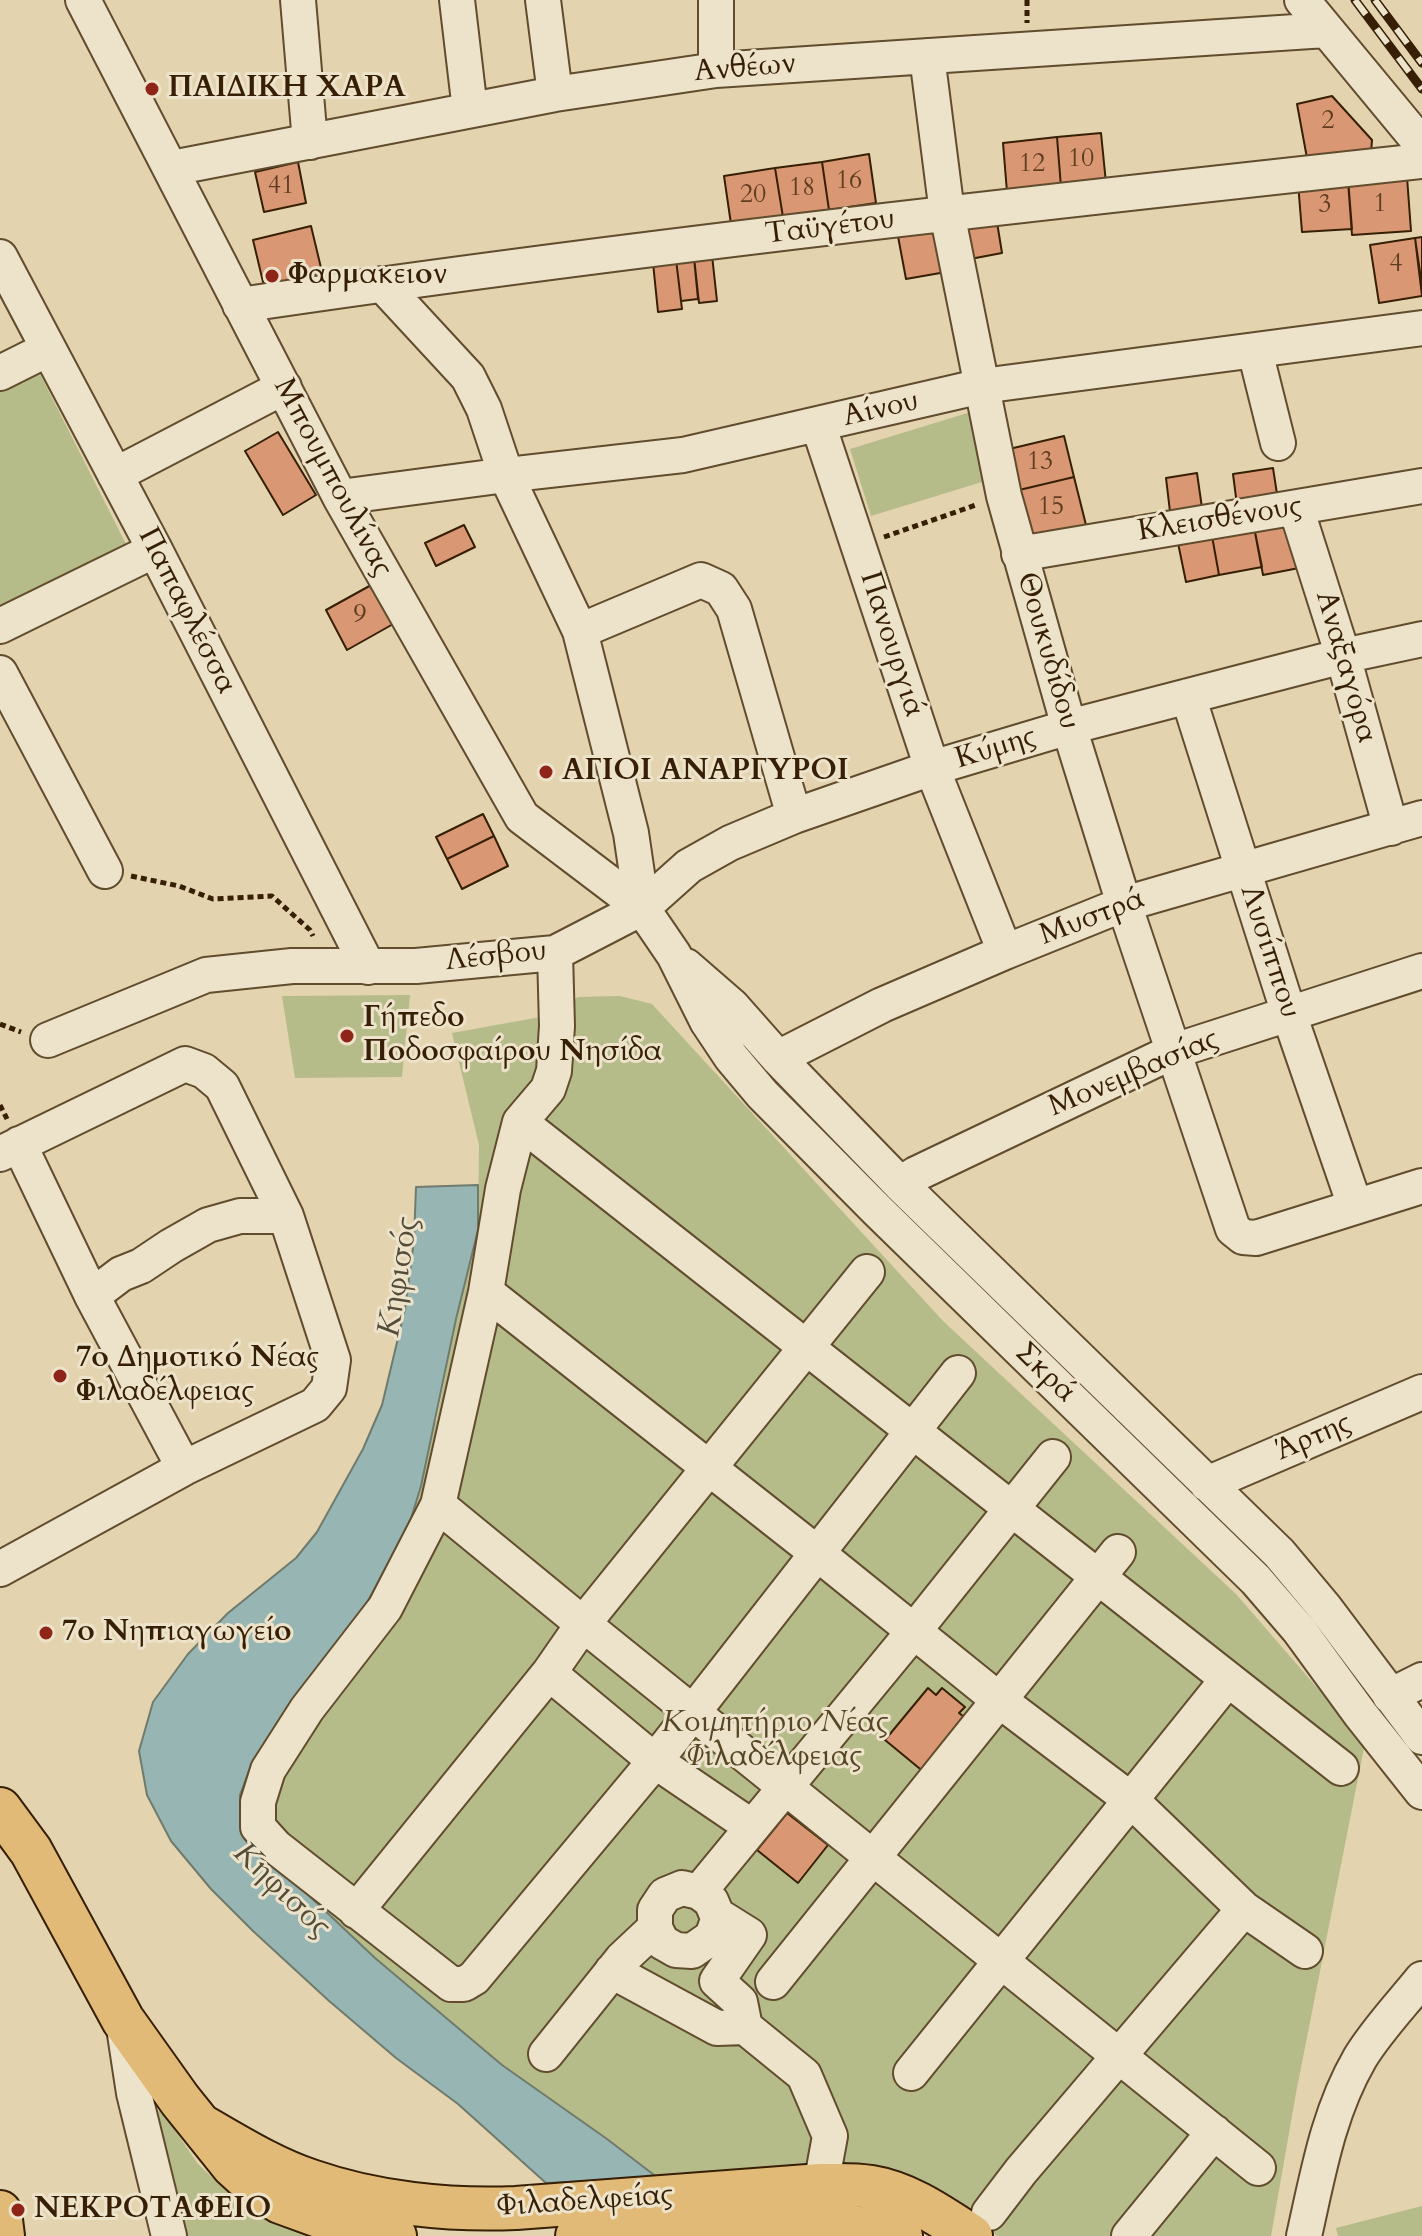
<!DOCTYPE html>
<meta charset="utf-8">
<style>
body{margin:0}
canvas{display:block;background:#e3d3ae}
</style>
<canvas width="1422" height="2236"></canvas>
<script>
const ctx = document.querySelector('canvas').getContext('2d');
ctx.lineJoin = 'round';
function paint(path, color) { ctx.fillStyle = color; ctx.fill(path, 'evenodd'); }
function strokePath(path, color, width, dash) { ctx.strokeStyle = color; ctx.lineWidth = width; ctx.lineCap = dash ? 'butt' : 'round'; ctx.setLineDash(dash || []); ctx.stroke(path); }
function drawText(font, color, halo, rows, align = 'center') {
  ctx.font = font + ' Cardo,serif'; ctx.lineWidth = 6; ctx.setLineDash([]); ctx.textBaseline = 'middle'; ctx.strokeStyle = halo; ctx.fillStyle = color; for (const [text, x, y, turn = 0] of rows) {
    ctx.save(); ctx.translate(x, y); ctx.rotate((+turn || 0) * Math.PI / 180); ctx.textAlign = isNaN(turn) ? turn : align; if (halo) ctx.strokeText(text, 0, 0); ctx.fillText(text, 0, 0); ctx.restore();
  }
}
paint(new Path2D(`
 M39 372 126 544 0 609V391Z
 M974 411 995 478 871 516 850 449Z
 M410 995 402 1077 295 1078 282 996Z
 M620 996 652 1004 943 1321 1236 1594 1365 1743 1296 2093 1271 2236H997L933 2185 878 2166 658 2178 607 2139 502 2065 375 1958 302 1889 259 1841 241 1816 240 1795 252 1763 279 1723 437 1419 456 1319 478 1230 479 1145 452 1033 546 1016 578 997Z
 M161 2110 198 2164 249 2212 321 2236H185L152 2114Z
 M1422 2206V2236H1338L1336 2228Z`), '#b6bc89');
const water = new Path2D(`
 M478 1185V1230L456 1319 421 1486 409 1525 362 1612 279 1723 252 1763 240 1795 241 1816 259 1841 302 1889 375 1958 502 2065 607 2139 658 2178 546 2183 458 2104 396 2058 328 2000 253 1931 211 1889 171 1841 147 1795 139 1751 153 1702 188 1654 228 1613 296 1558 317 1532 363 1449 382 1405 405 1309 414 1240 416 1187Z`);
paint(water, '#97b6b3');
strokePath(water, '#707a6d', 2);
const building = new Path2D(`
 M1332 96 1372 140 1371 153 1307 158 1297 104Z
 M1101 133 1106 183 1061 187 1057 137Z
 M1057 137 1061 187 1007 192 1003 143Z
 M869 154 876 203 829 210 822 162Z
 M298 162 306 203 264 212 255 172Z
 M822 162 829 210 783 217 775 168Z
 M775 168 783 217 731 224 724 176Z
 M1407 177 1411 231 1352 235 1348 181Z
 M1348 179 1352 229 1302 232 1298 183Z
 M996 216 1002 253 965 260 958 223Z
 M937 224 946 272 906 279 897 231Z
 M311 226 322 272 264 286 253 240Z
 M1422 237V286L1415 238Z
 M1415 238 1422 296 1379 303 1370 245Z
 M711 246 717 301 699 303 693 248Z
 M693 248 698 299 681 301 675 251Z
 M675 251 682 309 658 312 652 253Z
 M278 432 316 495 283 515 245 451Z
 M1064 436 1074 477 1015 491 1005 450Z
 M1273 468 1279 507 1238 513 1233 474Z
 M1197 473 1203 515 1171 520 1166 478Z
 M1074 477 1086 525 1028 541 1015 491Z
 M1290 520 1299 568 1263 575 1254 527Z
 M464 525 475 547 436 566 425 543Z
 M1254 527 1262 567 1219 575 1212 536Z
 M1212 536 1219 575 1186 582 1178 543Z
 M373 584 395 623 347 650 326 610Z
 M483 814 494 836 447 859 436 837Z
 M494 836 508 866 462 889 447 859Z
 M928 1688 936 1695 942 1688 965 1707 959 1713 968 1720 925 1773 885 1740Z
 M787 1813 828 1845 798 1883 757 1850Z`);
paint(building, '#d99873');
strokePath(building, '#361f04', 2);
const minor = new Path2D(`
 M83 0 340 497 522 817 642 908 674 955 707 1021 731 1057 762 1094 877 1210 1256 1580 1299 1630 1361 1715 1422 1792
 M298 0 310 142
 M457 0 470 110
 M543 0 555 94
 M716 0V70
 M1302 0 1422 145
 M927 56 947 213 1004 496 1069 727 1124 904 1233 1229 1243 1237 1256 1238 1422 1186
 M172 168 555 94 716 70 1326 30
 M0 257 155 550 368 967
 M382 284 468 377 484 409 506 475 580 631 631 833 642 908
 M240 305C633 247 1027 204 1422 161
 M1255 351 1278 443
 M0 373 48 349
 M818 424 932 768 1005 952
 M115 475 284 387
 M340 497 506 475 683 455 982 386 1422 328
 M1296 508 1343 656 1391 828
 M1019 554 1422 486
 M0 626 155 550
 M580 631 701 580 721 589 734 609 794 816
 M0 673 105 871
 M1188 696 1289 1014 1355 1206
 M555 953 557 1026 554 1071 548 1089 520 1122 503 1189 486 1292 438 1505 385 1608 307 1709 268 1770 258 1802V1827L276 1847 451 1984H464L474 1978 655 1761 958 1373
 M686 966 732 1006 778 1058 900 1184 1279 1553 1325 1608 1422 1737
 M48 1040 206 975 292 966H416L555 953 642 908 689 866 730 843 794 816 932 768 1069 727 1343 656 1422 639
 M778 1058 882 1005 1005 952 1124 904 1422 818
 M520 1122 1341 1768
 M19 1144 92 1296 184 1468
 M0 1154 185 1064 204 1071 222 1086 286 1216 333 1360 329 1388 315 1405 184 1468 0 1569
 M900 1184 916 1174 1174 1051 1422 971
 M486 1292 817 1553 999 1700 1131 1800 1244 1909 1305 1951
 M92 1296 121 1274 141 1266 171 1246 208 1225 240 1216H286
 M1207 1484 1422 1392
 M438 1505 583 1624 1258 2168
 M549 1673 655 1761 752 1827
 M1390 1696 1422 1680
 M699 1892 914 1631 1053 1457
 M356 1911 549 1673 583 1624 867 1272
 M719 1917 712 1937 692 1951 676 1950 662 1942 655 1928V1910L665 1895 682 1888 699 1892 711 1901 717 1915 749 1935 717 1981 740 2002 745 2027 804 2075 830 2136 821 2185V2211
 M612 1971 717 2028 745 2027
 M773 1982 1118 1552
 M123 2021 134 2093 169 2236
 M546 2054 622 1959 655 1928
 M911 2073 1228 1679
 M989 2213 1021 2171 1244 1909
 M1129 2236 1214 2132
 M1304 2236C1318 2174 1328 2113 1360 2058 1377 2030 1401 2005 1422 1979`);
const major = new Path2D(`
 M0 1809 31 1851 123 2020 180 2100 233 2166 256 2187 280 2202 349 2227 395 2236
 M202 2126C237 2146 272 2168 311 2181 374 2203 449 2211 516 2208L821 2185C838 2185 854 2184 871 2187 908 2193 940 2216 971 2236
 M0 2212 3 2236
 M577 2236C645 2233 712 2230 779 2228 820 2227 862 2223 901 2236`);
strokePath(minor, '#614c2e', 38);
strokePath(major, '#361f04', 46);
strokePath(new Path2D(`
 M1027 0V23
 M884 537 976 505
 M131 876 179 886 213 899 272 896 310 930 313 936
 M0 1024 21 1032
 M0 1105 7 1119`), '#361f04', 5, [6, 4]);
strokePath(minor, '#ede2ca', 34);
strokePath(major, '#e2ba77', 42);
const rail = new Path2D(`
 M1355 0 1422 89
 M1375 0 1422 63`);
strokePath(rail, '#361f04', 9);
strokePath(rail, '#ede2ca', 6, [18]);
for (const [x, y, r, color] of [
 [152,89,8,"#8f2418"],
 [272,276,8,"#8f2418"],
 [546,772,8,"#8f2418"],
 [347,1036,8,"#8f2418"],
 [60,1376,8,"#8f2418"],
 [46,1633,8,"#8f2418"],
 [18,2210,8,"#8f2418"]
]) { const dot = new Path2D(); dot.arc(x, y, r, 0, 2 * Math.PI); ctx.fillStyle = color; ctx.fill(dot); strokePath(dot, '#ede2ca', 3); }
drawText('26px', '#5f3d20', null, [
 ["2",1328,122],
 ["10",1081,160],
 ["12",1032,165],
 ["16",849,182],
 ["41",281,187],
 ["18",802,189],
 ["20",753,196],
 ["1",1380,205],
 ["3",1325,206],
 ["4",1396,265],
 ["13",1040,463],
 ["15",1051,508],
 ["9",360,616]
]);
drawText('30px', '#361f04', '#ede2ca', [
 ["Ανθέων",745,69,-5],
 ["Ταϋγέτου",830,228,-7],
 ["Αίνου",881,410,-13],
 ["Μπουμπουλίνας",332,478,62],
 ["Κλεισθένους",1220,520,-9],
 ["Παπαφλέσσα",186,611,63],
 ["Πανουργιά",891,645,72],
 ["Θουκυδίδου",1047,651,74],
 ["Αναξαγόρα",1345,667,74],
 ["Κύμης",996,749,-17],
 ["Μυστρά",1093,918,-21],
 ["Λυσίππου",1269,952,72],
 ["Λέσβου",496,957,-6],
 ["Μονεμβασίας",1134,1074,-23],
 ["Σκρά",1045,1374,44],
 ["Άρτης",1314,1438,-23],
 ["Φιλαδελφείας",585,2202,-4]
]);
drawText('bold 30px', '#361f04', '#ede2ca', [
 ["ΠΑΙΔΙΚΗ ΧΑΡΑ",168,89],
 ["Φαρμακειον",288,276],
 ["ΑΓΙΟΙ ΑΝΑΡΓΥΡΟΙ",562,772],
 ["Γήπεδο",363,1019],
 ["Ποδοσφαίρου Νησίδα",363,1053],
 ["7ο Δημοτικό Νέας",76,1359],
 ["Φιλαδέλφειας",76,1393],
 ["7ο Νηπιαγωγείο",62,1633],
 ["ΝΕΚΡΟΤΑΦΕΙΟ",34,2210]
], 'left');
drawText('italic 30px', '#564625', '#ede2ca', [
 ["Κοιμητήριο Νέας",775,1724],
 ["Φιλαδέλφειας",775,1758]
]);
drawText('italic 32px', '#534c39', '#ede2ca', [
 ["Κηφισός",400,1277,-81],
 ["Κηφισός",281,1891,44]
]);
</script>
